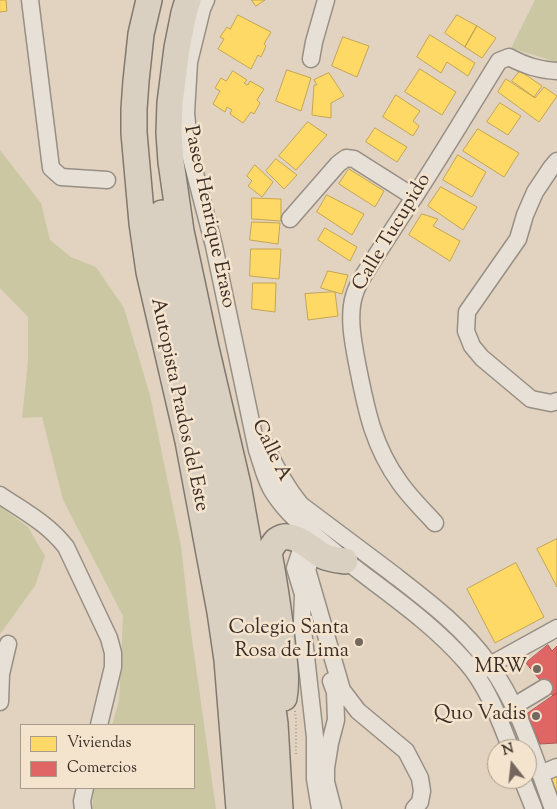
<!DOCTYPE html>
<style>
body{margin:0}
#map{position:relative;width:557px;height:809px;overflow:hidden;background:#e1d3c0;font-family:"Sorts Mill Goudy",serif}
canvas{display:block}
.legend{position:absolute;left:20px;top:724px;width:175px;height:65px;box-sizing:border-box;background:#f4e4ce;border:1px solid #a99b8b;margin:0;padding:6px 9px;list-style:none;font-size:15px;color:#392d27}
.legend li{display:flex;align-items:center;gap:10px;height:25px}
.legend b{width:25px;border:1px solid #a99b8b}
.north{position:absolute;left:487px;top:739px;width:50px;height:50px;box-sizing:border-box;background:#f4e4ce;border:1px solid #a99b8b;border-radius:50%;rotate:344deg;font-size:14px;font-weight:700;line-height:20px;text-align:center;color:#392d27}
.north::after{content:'';display:block;margin:auto;width:18px;height:22px;background:#74675d;clip-path:polygon(50% 0,100% 100%,50% 72%,0 100%)}
</style>
<div id="map">
<canvas width="557" height="809"></canvas>
<ul class="legend">
<li><b style="height:14px;background:#ffd966"></b>Viviendas</li>
<li><b style="height:14px;background:#e06666"></b>Comercios</li>
</ul>
<div class="north">N</div>
</div>
<script>
const ctx = document.querySelector('canvas').getContext('2d');
ctx.lineJoin = 'round';
function paint(path, color) { ctx.fillStyle = color; ctx.fill(path, 'evenodd'); }
function strokePath(path, color, width, dash) { ctx.strokeStyle = color; ctx.lineWidth = width; ctx.lineCap = dash ? 'butt' : 'round'; ctx.setLineDash(dash || []); ctx.stroke(path); }
function drawText(font, color, halo, rows, align = 'center') {
  ctx.font = font + ' "Sorts Mill Goudy",serif'; ctx.lineWidth = 5; ctx.setLineDash([]); ctx.textBaseline = 'middle'; ctx.strokeStyle = halo; ctx.fillStyle = color; for (const [text, x, y, turn = 0] of rows) {
    ctx.save(); ctx.translate(x, y); ctx.rotate((+turn || 0) * Math.PI / 180); ctx.textAlign = isNaN(turn) ? turn : align; if (halo) ctx.strokeText(text, 0, 0); ctx.fillText(text, 0, 0); ctx.restore();
  }
}
paint(new Path2D(`
 M535 0H557V62L511 48Z
 M0 150 41 203 50 240 71 257 96 267 124 308 150 395 181 546 190 625 216 809H92L94 788H194V725H112L119 701 123 616 63 500 42 417 22 418 28 361V317L0 288Z
 M0 506 28 527 45 556 35 586 0 634Z`), '#cbc7a3');
const homes = new Path2D(`
 M0 0H6L7 11 0 12Z
 M252 0H265L256 6Z
 M238 15 271 32 264 44 266 46 261 57 258 55 251 69 218 49 224 39 220 37 227 27 230 29Z
 M457 15 477 26 465 47 445 33Z
 M477 26 496 38 482 58 465 47Z
 M430 35 475 63 468 76 447 62 441 73 417 57Z
 M343 37 369 46 357 77 332 66Z
 M420 69 456 92 442 115 405 92Z
 M287 70 311 78 301 111 276 101Z
 M233 71 247 80 244 83 248 85 250 81 264 89 257 100 260 103 254 114 251 112 243 123 230 114 232 110 227 107 225 112 213 104 220 91 215 88 221 78 226 81Z
 M520 71 542 86 534 97 512 81Z
 M329 73 344 96 331 103V118L312 115 314 85H317L314 80Z
 M506 79 535 98 544 87 557 96 539 122 498 92Z
 M396 95 420 111 413 121 419 126 413 136 383 117Z
 M500 103 521 116 508 135 487 122Z
 M308 122 327 135 296 170 279 156Z
 M375 128 407 147 397 162 366 142Z
 M478 129 519 153 504 177 463 151Z
 M458 155 486 172 472 197 443 180Z
 M276 159 297 175 284 189 266 171Z
 M255 165 273 182 262 197 248 186 252 181 247 176Z
 M349 169 384 191 375 207 339 184Z
 M441 187 477 207 463 230 428 206Z
 M327 195 364 214 352 235 317 212Z
 M252 198 281 199V221L252 219Z
 M422 214 438 219 433 226 460 241 450 261 409 235Z
 M252 222 280 223 278 244 250 240Z
 M325 228 357 247 350 261 318 240Z
 M251 249H281L279 279 250 276Z
 M328 271 348 275 342 294 321 288Z
 M253 283H276L275 312 252 309Z
 M335 292 338 316 308 320 305 294Z
 M557 539V587L537 549Z
 M516 563 544 617 495 643 467 589Z
 M557 774V803L547 778Z`);
paint(homes, '#ffd966');
strokePath(homes, '#c4a553', 1);
const shops = new Path2D(`
 M548 645 552 651 557 646V693L553 696 526 663Z
 M557 693V743L540 744 527 714Z`);
paint(shops, '#e06666');
strokePath(shops, '#ae5553', 1);
const minor = new Path2D(`
 M30 0 51 168 61 177 107 180
 M206 0 202 9 189 62 186 113 190 154 214 246 257 450C262 464 265 480 273 492 287 514 304 527 324 543 371 583 425 615 466 662 488 687 499 719 511 749
 M311 59 314 42 326 0
 M557 161 551 168 535 192 525 215 518 239 467 312 466 331 472 346 482 358 531 399 551 403 557 401
 M290 219 338 164 346 158 354 159 414 197
 M266 446C275 467 286 487 301 505 330 527 360 549 389 571 425 599 462 626 489 664 520 707 535 760 553 809
 M0 495C25 512 47 523 66 547L109 638 113 653V667L99 725
 M435 523C423 510 410 497 400 483 372 444 366 408 357 363 353 342 348 316 354 296 357 284 365 273 372 262 386 240 400 218 415 196 444 151 471 106 499 61L509 57C526 66 539 70 557 71
 M319 554C312 557 306 565 308 573L342 690 358 711 406 751 420 778 422 791 420 802 414 809
 M302 591 295 568 302 547V542
 M303 595 302 621 315 737V779L320 809
 M481 671 490 665 557 628
 M331 681 335 692 336 720 330 743 326 768V782L333 809
 M0 702 1 674 8 644
 M514 706 544 688
 M540 774 557 767
 M522 779 534 809
 M83 809 82 801 85 788`);
const highway = new Path2D(`
 M149 0 141 34 136 81 134 109V133L142 223 149 272 188 441 220 612 227 660 239 809
 M188 0 184 13 177 48 170 103 169 133 171 162 181 231 206 348 238 485 256 585 275 724 280 809
 M162 213 171 275 207 433 240 608 246 655 260 809
 M284 698C287 682 285 666 283 651 280 618 275 586 269 553 271 548 273 544 277 540 292 529 311 549 323 556 329 559 338 560 345 561`);
strokePath(minor, '#988f84', 19);
strokePath(highway, '#81796f', 28);
strokePath(new Path2D(`
 M295 711 296 720V754`), '#a9a39b', 2, [1, 2.5]);
strokePath(minor, '#e7e0d6', 16);
strokePath(highway, '#dad0c2', 25);
for (const [x, y, r, color] of [
 [359,642,5,"#74675d"],
 [537,669,5,"#74675d"],
 [536,716,5,"#74675d"]
]) { const dot = new Path2D(); dot.arc(x, y, r, 0, 2 * Math.PI); ctx.fillStyle = color; ctx.fill(dot); strokePath(dot, '#f4e4ce', 2); }
drawText('20px', '#392d27', '#f4e4ce', [
 ["Paseo Henrique Eraso",208,217,78],
 ["Calle Tucupido",393,233,-59],
 ["Autopista Prados del Este",178,405,78],
 ["Calle A",270,451,64]
]);
drawText('20px', '#392d27', '#f4e4ce', [
 ["Colegio Santa",349,630],
 ["Rosa de Lima",349,653],
 ["MRW",527,669],
 ["Quo Vadis",526,716]
], 'right');
</script>
